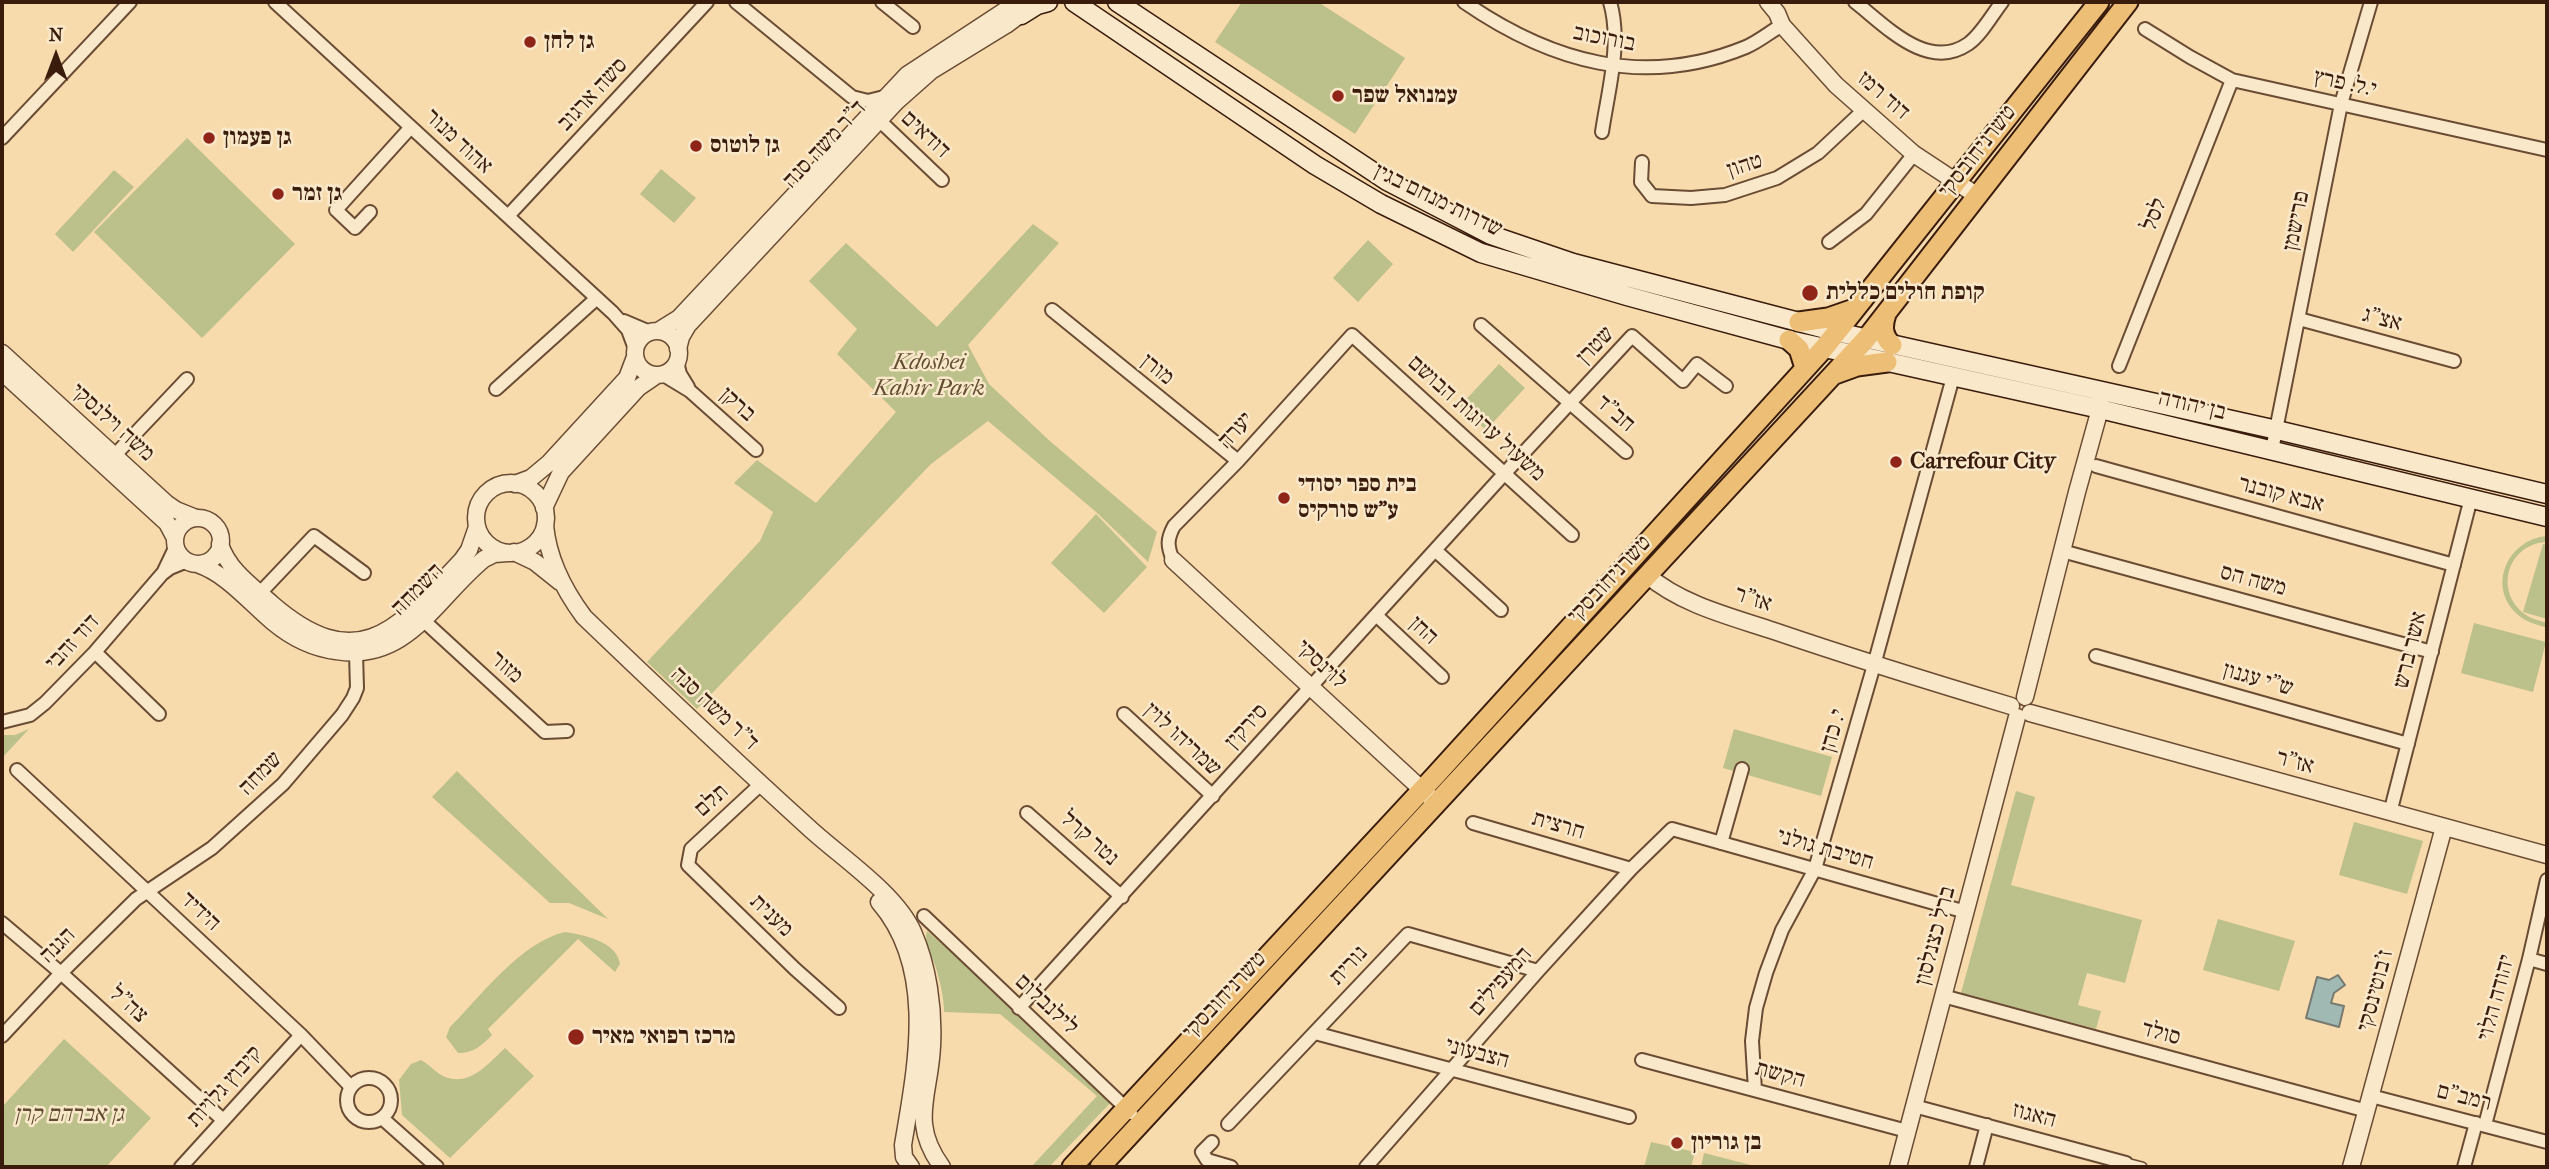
<!DOCTYPE html>
<meta charset="utf-8">
<style>
body{margin:0}
#map{position:relative;width:2549px;height:1169px;overflow:hidden;background:#f8dbad;font-family:"IM FELL French Canon",serif}
canvas{display:block}
.frame{position:absolute;inset:0;border:4px solid #3a1c0c;pointer-events:none}
.north{position:absolute;left:21px;top:21px;width:70px;height:70px;-webkit-text-stroke:5px #fae8ca;paint-order:stroke;rotate:0deg;font-size:19px;font-weight:700;line-height:28px;text-align:center;color:#3a1c0c}
.north::after{content:'';display:block;margin:auto;width:24px;height:32px;background:#3a1c0c;clip-path:polygon(50% 0,100% 100%,50% 72%,0 100%)}
</style>
<div id="map">
<canvas width="2549" height="1169"></canvas>
<div class="frame"></div>
<div class="north">N</div>
</div>
<script>
const ctx = document.querySelector('canvas').getContext('2d');
ctx.lineJoin = 'round';
function paint(path, color) { ctx.fillStyle = color; ctx.fill(path, 'evenodd'); }
function strokePath(path, color, width, dash) { ctx.strokeStyle = color; ctx.lineWidth = width; ctx.lineCap = dash ? 'butt' : 'round'; ctx.setLineDash(dash || []); ctx.stroke(path); }
function drawText(font, color, halo, rows, align = 'center') {
  ctx.font = font + ' "IM FELL French Canon","Frank Ruhl Libre",serif'; ctx.lineWidth = 5; ctx.setLineDash([]); ctx.textBaseline = 'middle'; ctx.strokeStyle = halo; ctx.fillStyle = color; for (const [text, x, y, turn = 0] of rows) {
    ctx.save(); ctx.translate(x, y); ctx.rotate((+turn || 0) * Math.PI / 180); ctx.textAlign = isNaN(turn) ? turn : align; if (halo) ctx.strokeText(text, 0, 0); ctx.fillText(text, 0, 0); ctx.restore();
  }
}
paint(new Path2D(`
 M1242 2H1318L1405 58 1355 134 1215 42Z
 M187 138 295 244 202 338 94 232Z
 M661 169 696 198 674 223 640 194Z
 M114 170 134 187 73 252 55 234Z
 M1033 224 1059 243 968 345 989 384 1051 442 1157 532 1148 562 1095 511 988 421 931 464 697 709 647 662 760 541 773 512 734 483 757 460 816 503 896 412 837 354 857 329 809 281 846 243 937 327Z
 M1368 240 1393 264 1358 302 1333 278Z
 M1499 364 1525 388 1486 430 1460 406Z
 M1096 514 1147 567 1104 613 1051 563Z
 M2547 536V542C2510 543 2494 587 2522 612 2530 619 2538 620 2547 623V628C2536 624 2525 622 2517 614 2486 585 2509 539 2547 536Z
 M2543 544 2547 545V619L2523 612Z
 M2474 623 2546 642 2533 692 2461 673Z
 M29 729 2 758V735H15Z
 M1734 729 1832 757 1821 796 1723 768Z
 M457 771 608 919 569 903H550L432 797Z
 M2016 791 2035 797 2011 885 2142 920 2125 983 2087 973 2078 1005 2101 1011 2096 1029 1961 993Z
 M2354 822 2423 841 2407 894 2339 875Z
 M2218 919 2295 941 2279 991 2203 970Z
 M927 931 1116 1097 1049 1167H1031L1097 1096 1000 1014 944 1012C944 997 940 982 936 968 932 955 923 943 927 931Z
 M565 932C583 935 617 941 620 964L615 972 578 939 488 1029 492 1035C481 1046 474 1053 458 1053L446 1037 450 1027C482 995 521 942 565 932Z
 M64 1039 151 1118 106 1167H2V1107Z
 M505 1048 534 1076 450 1158 402 1115 399 1080 411 1064 421 1060C429 1064 435 1072 443 1076 469 1088 488 1064 505 1048Z
 M1651 1142 1695 1152 1691 1167H1644Z
 M1704 1153 1751 1165V1167H1701Z`), '#bcc08a');
const water = new Path2D(`
 M2338 975 2345 985 2334 993 2331 1003 2344 1006 2339 1027 2306 1018 2317 977 2329 980Z`);
paint(water, '#a0b9b3');
strokePath(water, '#777a70', 2);
const pedestrian = new Path2D(`
 M2126 1163 2142 1167`);
const minor = new Path2D(`
 M275 2 613 313 628 330 635 349
 M736 2 852 97 868 101 884 97
 M882 2 913 27
 M1464 2C1551 62 1644 89 1746 47 1758 42 1770 32 1782 25
 M1855 2C1885 25 1927 72 1968 44 1981 35 1992 15 2002 2
 M2145 29 2190 57 2232 80 2547 150
 M879 120 942 180
 M1602 132C1608 91 1622 43 1610 2
 M2 138 130 2
 M1642 162 1641 182 1652 196 1691 198 1725 195 1777 178 1818 153 1864 110
 M370 212 355 228 336 210 411 127
 M508 216 707 2
 M1829 242 1866 214 1914 154
 M1052 310 1238 461
 M2299 319 2454 361
 M624 321 650 332
 M1481 325 1626 452
 M677 362 680 374 688 387
 M2119 366 2232 80
 M662 374 690 391 756 450
 M496 389 597 298
 M2272 450 2341 104 2371 2
 M114 456 187 379
 M2096 466 2454 565
 M1435 550 1501 610
 M2062 551 2432 652
 M1173 560C1167 546 1167 539 1174 526L1238 461 1352 335 1572 535
 M164 571 175 548
 M260 593 314 536 364 573
 M1376 615 1442 677
 M423 620 545 732 567 731
 M95 652 159 714
 M2096 656 2408 744
 M1124 714 1213 796
 M2 722 30 715 45 703 95 652 162 574 170 568 187 561
 M17 770 301 1035 351 1087
 M761 784 691 849 688 865 795 969 839 1008
 M1027 813 1122 897
 M2390 813 2471 498
 M1473 823 1631 869
 M1721 843 1742 769
 M924 916 1131 1113
 M2 923 61 973 223 1120
 M2529 959 2547 964
 M1943 996 2367 1111
 M1019 1008 1504 474 1632 336 1683 381 1697 364 1726 386
 M1315 1033 1629 1117
 M2 1036 61 973 136 899 212 848 283 784 342 715 353 698 357 688 356 653
 M1642 1060 1907 1131
 M347 1100a22 22 0 1 1 44 0a22 22 0 1 1-44 0Z
 M1755 1090 1752 1041 1756 1008 1766 973 1782 930 1815 869 1874 665 1953 377
 M2371 1096 2547 1142
 M1914 1106 2126 1163
 M382 1118 437 1167
 M1228 1124 1408 934 1538 971
 M2485 1125 2529 959 2547 880
 M1212 1142 1202 1152 1207 1160 1231 1167
 M181 1167 301 1035
 M1366 1167 1538 971 1631 869 1672 829 1966 912
 M1976 1167 1987 1125
 M2464 1167 2476 1123`);
const tertiary = new Path2D(`
 M1768 2 1777 13 1782 25 1836 85 1914 154 1976 195
 M658 331 679 318 907 75 1018 2
 M635 353a22 22 0 1 1 44 0a22 22 0 1 1-44 0Z
 M678 349 681 337 688 325 896 102 931 71 1006 25 1029 8
 M2 353 166 503 176 510 196 518
 M2 372 167 523 175 538
 M476 518a35 35 0 1 1 70 0a35 35 0 1 1-70 0Z
 M515 484 531 478 549 463 627 378 635 357
 M544 508 561 472 638 388 657 375
 M175 541a23 23 0 1 1 46 0a23 23 0 1 1-46 0Z
 M545 525C548 559 564 590 584 617 658 688 732 758 808 827 839 856 896 893 913 932 928 966 934 1008 932 1046 930 1095 909 1122 942 1167
 M220 544C228 570 253 587 272 604 360 680 400 626 462 560L469 550 477 527
 M514 552 535 562 560 582
 M1173 560 1431 798
 M197 564C227 574 249 602 273 622 291 637 313 648 336 651 408 663 436 598 484 559L494 554 508 553
 M1647 575C1682 605 1732 617 1774 631 1853 658 1931 682 2011 706
 M2025 697 2077 492 2100 409V398
 M2030 713 2547 855
 M879 902C937 969 916 1067 903 1145L904 1157 911 1167
 M1898 1167 2017 717
 M2351 1167 2444 827`);
const secondary = new Path2D(`
 M1074 2 1315 165 1381 204 1481 253 1627 296 1789 340 2100 409 2547 517
 M1117 2 1387 181 1491 235 1573 263 1837 332 2277 430 2547 494
 M1016 3 1017 2
 M1021 15 1037 5 1048 2`);
const primary = new Path2D(`
 M1886 314C1882 326 1882 336 1892 345
 M1799 322 1828 318 1854 309
 M1789 340 1799 349 1805 368
 M1835 374 1857 366 1887 362
 M1072 1167 1434 777 1824 348 2099 2
 M1100 1167 1866 339 2128 2`);
strokePath(pedestrian, '#6a4c34', 12);
strokePath(minor, '#6a4c34', 16);
strokePath(tertiary, '#6a4c34', 19);
strokePath(secondary, '#3a1c0c', 21);
strokePath(primary, '#3a1c0c', 23);
strokePath(pedestrian, '#fae8ca', 9);
strokePath(minor, '#fae8ca', 12);
strokePath(tertiary, '#fae8ca', 16);
strokePath(secondary, '#fae8ca', 18);
strokePath(primary, '#ecbe76', 19);
for (const [x, y, r, color] of [
 [530,42,7,"#8f2418"],
 [1338,96,7,"#8f2418"],
 [209,138,7,"#8f2418"],
 [696,146,7,"#8f2418"],
 [278,194,7,"#8f2418"],
 [1810,293,9,"#8f2418"],
 [1896,462,7,"#8f2418"],
 [1284,498,7,"#8f2418"],
 [576,1037,9,"#8f2418"],
 [1677,1143,7,"#8f2418"]
]) { const dot = new Path2D(); dot.arc(x, y, r, 0, 2 * Math.PI); ctx.fillStyle = color; ctx.fill(dot); strokePath(dot, '#fae8ca', 2.5); }
drawText('23px', '#3a1c0c', '#fae8ca', [
 ["בורוכוב",1604,39,11],
 ["י.ל. פרץ",2345,84,12],
 ["סשה ארגוב",593,95,-47],
 ["דוד רמז",1883,96,41],
 ["דודאים",925,135,43],
 ["אהוד מנור",458,142,43],
 ["ד\"ר משה סנה",825,145,-47],
 ["טשרניחובסקי",1978,152,-52],
 ["טהון",1745,166,-18],
 ["שדרות מנחם בגין",1438,201,26],
 ["לסל",2155,215,-68],
 ["פרישמן",2297,221,-79],
 ["אצ\"ג",2382,320,15],
 ["שטרן",1596,346,-46],
 ["מורן",1157,370,39],
 ["ברקן",737,405,42],
 ["בן יהודה",2192,406,13],
 ["חב\"ד",1615,414,41],
 ["משעול ערוגות הבושם",1476,419,42],
 ["משה וילנסקי",112,423,42],
 ["יערה",1236,431,-47],
 ["אבא קובנר",2281,495,15],
 ["טשרניחובסקי",1610,580,-47],
 ["משה הס",2253,581,15],
 ["השמחה",418,590,-45],
 ["אז\"ר",1753,600,19],
 ["החן",1423,631,43],
 ["דוד זהבי",73,643,-47],
 ["אשר ברש",2411,650,-76],
 ["לוינסקי",1321,665,43],
 ["מזור",506,668,42],
 ["ש\"י עגנון",2258,680,16],
 ["ד\"ר משה סנה",714,709,43],
 ["סירקין",1247,727,-48],
 ["י. כהן",1834,731,-74],
 ["שמריהו לוין",1182,740,43],
 ["אז\"ר",2295,763,15],
 ["שמחה",261,774,-46],
 ["תלם",712,801,-42],
 ["חרצית",1558,826,16],
 ["נטר קרל",1089,839,42],
 ["חטיבת גולני",1825,850,16],
 ["הידיד",200,912,43],
 ["מענית",771,916,44],
 ["ברל כצנלסון",1936,936,-75],
 ["הגנה",58,946,-45],
 ["נורית",1349,966,-47],
 ["המעפילים",1501,982,-49],
 ["ז'בוטינסקי",2376,991,-75],
 ["טשרניחובסקי",1225,996,-47],
 ["יהודה הלוי",2497,998,-75],
 ["צה\"ל",128,1005,42],
 ["לילנבלום",1046,1005,43],
 ["סולד",2161,1034,15],
 ["הצבעוני",1477,1054,15],
 ["הקשת",1780,1075,15],
 ["קיבוץ גלויות",225,1087,-48],
 ["רמב\"ם",2464,1098,14],
 ["האגוז",2034,1116,15]
]);
drawText('bold 23px', '#3a1c0c', '#fae8ca', [
 ["גן לחן",544,42],
 ["עמנואל שפר",1352,96],
 ["גן פעמון",223,138],
 ["גן לוטוס",710,146],
 ["גן זמר",292,194],
 ["קופת חולים כללית",1826,293],
 ["Carrefour City",1910,462],
 ["בית ספר יסודי",1298,485],
 ["ע\"ש סורקיס",1298,511],
 ["מרכז רפואי מאיר",592,1037],
 ["בן גוריון",1691,1143]
], 'left');
drawText('italic 23px', '#614d32', '#fae8ca', [
 ["Kdoshei",929,363],
 ["Kahir Park",929,389],
 ["גן אברהם קרן",69,1115]
]);
</script>
